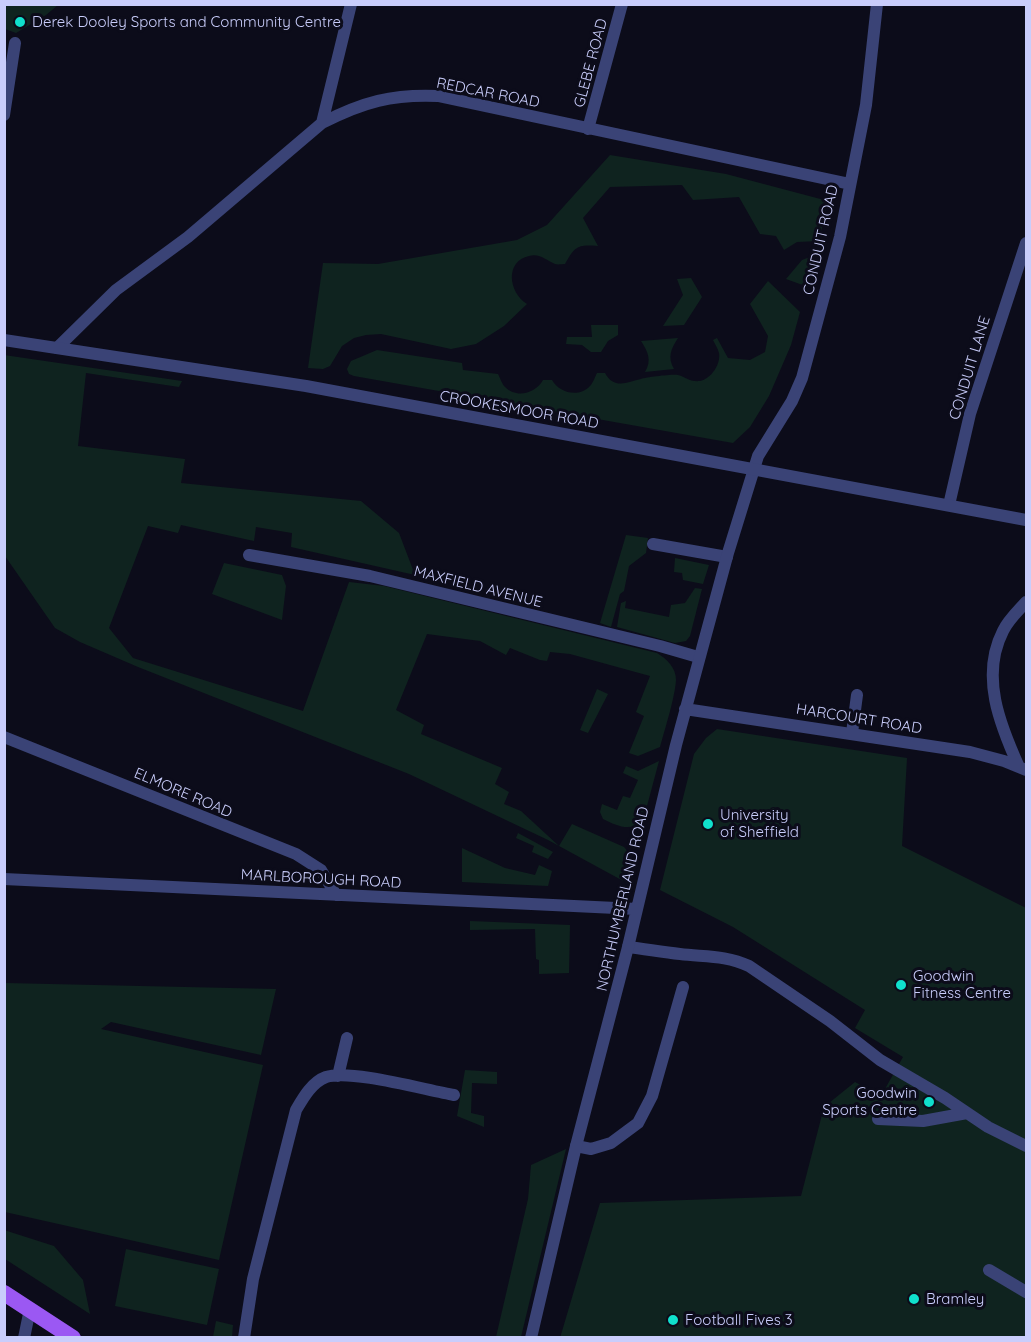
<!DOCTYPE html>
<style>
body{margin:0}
#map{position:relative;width:1031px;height:1342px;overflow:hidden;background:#0c0c1a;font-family:Quicksand,sans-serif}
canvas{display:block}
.frame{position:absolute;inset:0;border:6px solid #c9cdfb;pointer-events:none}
</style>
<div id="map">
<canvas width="1031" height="1342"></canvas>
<div class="frame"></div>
</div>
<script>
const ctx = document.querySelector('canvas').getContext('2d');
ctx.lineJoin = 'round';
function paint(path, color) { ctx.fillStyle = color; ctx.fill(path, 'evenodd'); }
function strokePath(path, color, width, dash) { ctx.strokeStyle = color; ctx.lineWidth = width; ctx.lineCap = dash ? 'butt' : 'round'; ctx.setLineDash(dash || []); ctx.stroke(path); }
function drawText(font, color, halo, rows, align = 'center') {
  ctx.font = font + ' Quicksand,sans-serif'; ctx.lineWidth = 6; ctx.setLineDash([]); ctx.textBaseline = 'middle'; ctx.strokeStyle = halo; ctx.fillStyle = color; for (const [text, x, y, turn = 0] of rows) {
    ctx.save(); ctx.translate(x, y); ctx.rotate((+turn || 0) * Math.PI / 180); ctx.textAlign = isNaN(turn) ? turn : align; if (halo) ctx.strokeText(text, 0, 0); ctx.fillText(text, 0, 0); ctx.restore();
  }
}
paint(new Path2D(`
 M4 5 5 4 58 5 46 15 16 33 5 29Z
 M610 155 726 174 828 201 819 241 797 242 784 250 776 236 760 234 739 197 693 200 682 185 610 187 583 218 598 246C578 244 575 246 565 264 562 264 558 265 555 264 547 261 540 253 529 256 505 261 508 292 527 304L504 326 476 344 451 349 381 334 366 335 354 338 342 346 330 366 323 369 308 368 323 263 378 264 517 240 547 225Z
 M815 255 808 287 786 279 802 260Z
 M691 278 702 297 684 325 663 326 683 295 677 279Z
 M768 281 800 312 791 345 769 396 750 427 733 443 354 376 349 374 347 369 351 361 377 350 462 363 463 370 498 374C500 378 502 384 505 387 517 399 536 393 543 380H552C559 393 579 398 590 386 593 383 595 377 597 373H605C614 390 628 382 641 379 647 377 673 374 678 375 686 377 689 382 700 381 711 379 721 364 719 353 718 349 715 344 713 340L717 338 728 358 750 360 765 352 768 336 750 304Z
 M591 325H618V335L608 341 601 352H591L582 345 566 344 567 337H592Z
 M678 338C671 349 667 357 674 369L645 372C652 360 648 352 641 341Z
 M4 355 182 381 179 387 86 373 78 446 185 459 181 483 361 501 399 533 415 575 291 547 292 533 256 527 254 541 181 525 178 533 148 526 109 628 133 658 303 711 349 582 384 586 657 653C667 659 676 668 676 680 675 697 665 729 660 747L638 756 629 753 644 716 636 712 650 676 570 654 550 652 547 661 540 660 510 648 506 655 480 641 427 634 396 710 424 725 421 734 502 768 495 784 509 792 504 804 521 811 559 846 572 824 624 847C634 857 630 871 627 883L548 840 409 774 138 667 80 642 55 628 5 556Z
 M626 535 648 538 646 553 629 566 624 591 620 594 611 627 600 623Z
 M675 558 709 565 703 584 683 580 682 573 674 572Z
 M224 563 282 575 286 586 282 620 212 594Z
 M695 588 702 589 690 636 686 641 675 643 617 627 621 603 626 601 625 608 669 617 671 605 685 603Z
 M597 689 608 694 588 733 580 730Z
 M717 729 907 758 902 846 1026 908V1337L560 1338 600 1203 801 1196 824 1107 855 1082 881 1096 903 1057 855 1028 865 1010 733 927 660 890 694 754 706 738Z
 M659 761 643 821C630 832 617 826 603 819L600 812 602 804 617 810 623 796 630 798 638 780 623 773 626 766 638 771Z
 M518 833 553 852 548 859 532 852 534 846 516 838Z
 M462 848 505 868 535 875 539 865 552 871 548 886 462 882Z
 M470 921 570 925 569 973 539 974V960L536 959 535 929 470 930Z
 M5 983 276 989 261 1055 111 1022 101 1029 263 1065 219 1260 5 1212Z
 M465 1070 497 1072V1084L472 1083 471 1113 484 1116V1127L457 1116Z
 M566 1149 521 1337H496L528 1199 531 1165Z
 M4 1230 54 1246 83 1280 90 1314 5 1259Z
 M126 1249 219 1269 207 1325 115 1306Z
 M216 1321 233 1325 232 1337H213Z`), '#0f231f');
strokePath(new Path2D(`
 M949 505 970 414 1026 243
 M653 544 727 557
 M249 555 370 576 660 646 698 657
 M852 733 857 695
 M628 947C645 949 662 952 680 954 704 957 726 955 749 966L830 1021 880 1060 945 1098 988 1127 1026 1146
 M338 1076 347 1038
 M878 1119 923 1121 967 1113
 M576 1146 591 1149 611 1143 638 1123 652 1096 683 987
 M989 1270 1026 1292
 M244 1338 253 1279 296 1110C303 1098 312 1082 326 1077 351 1069 425 1090 454 1095`), '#3a4376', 12);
strokePath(new Path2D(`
 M4 115 15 43
 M322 123 351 4
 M588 129 622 4
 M57 348 116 290 188 237 322 123C363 102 392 94 438 96L850 184
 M685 709 970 752 1004 761 1026 770
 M4 737 296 854 321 870 336 895
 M1019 767C1000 725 980 676 1003 631 1008 620 1018 611 1026 602
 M4 879 637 909
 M24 1338 30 1309
 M531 1338 576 1146 628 947 676 745 728 553 758 456 792 401 802 378 840 237 866 105 877 4`), '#3a4376', 12);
strokePath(new Path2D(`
 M4 340 306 386 1026 520`), '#3a4376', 12);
strokePath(new Path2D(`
 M4 1293 73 1338`), '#9b58f3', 16);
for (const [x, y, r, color] of [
 [20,22,6,"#10e0cc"],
 [708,824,6,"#10e0cc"],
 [901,985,6,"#10e0cc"],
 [929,1102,6,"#10e0cc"],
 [914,1299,6,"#10e0cc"],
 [673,1320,6,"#10e0cc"]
]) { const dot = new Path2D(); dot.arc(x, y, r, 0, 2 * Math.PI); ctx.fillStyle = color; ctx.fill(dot); strokePath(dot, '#0c0c1a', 2); }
drawText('15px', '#c9cdfb', '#0c0c1a', [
 ["Derek Dooley Sports and Community Centre",32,22],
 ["University",720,815],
 ["of Sheffield",720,832],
 ["Goodwin",913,976],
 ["Fitness Centre",913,993],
 ["Goodwin",917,1093,"right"],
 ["Sports Centre",917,1110,"right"],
 ["Bramley",926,1299],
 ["Football Fives 3",685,1320]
], 'left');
drawText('15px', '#c9cdfb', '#0c0c1a', [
 ["GLEBE ROAD",591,63,-75],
 ["REDCAR ROAD",488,93,11],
 ["CONDUIT ROAD",821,240,-77],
 ["CONDUIT LANE",970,368,-73],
 ["CROOKESMOOR ROAD",519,410,10],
 ["MAXFIELD AVENUE",478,587,14],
 ["HARCOURT ROAD",859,719,9],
 ["ELMORE ROAD",183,793,23],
 ["MARLBOROUGH ROAD",321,879,3],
 ["NORTHUMBERLAND ROAD",623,899,-77]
]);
</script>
